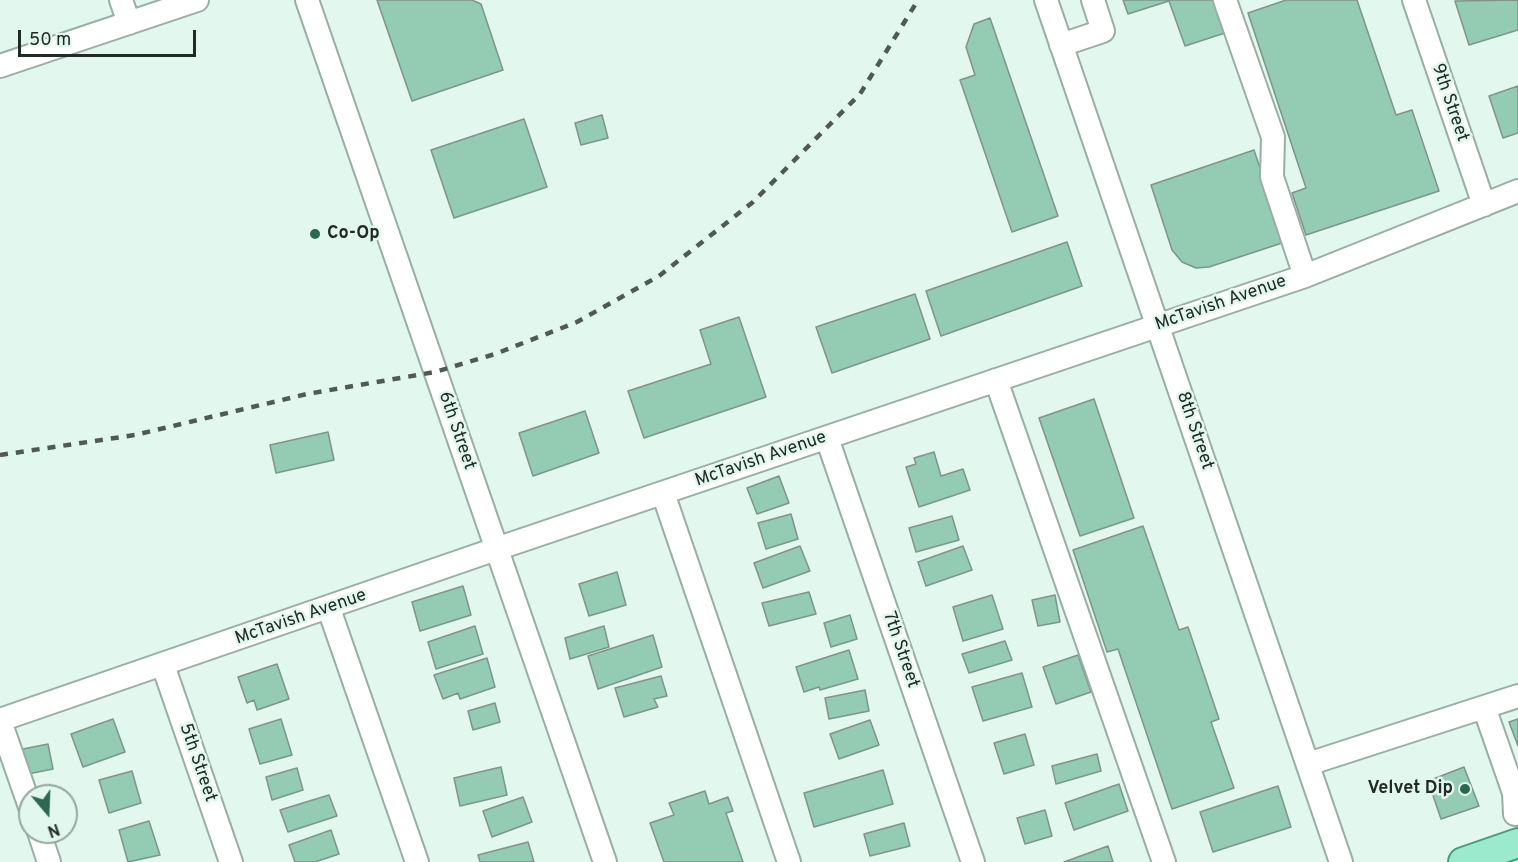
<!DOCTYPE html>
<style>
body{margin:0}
#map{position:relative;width:1518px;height:862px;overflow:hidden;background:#e2f8ee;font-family:Overpass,sans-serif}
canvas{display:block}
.north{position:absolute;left:18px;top:784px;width:60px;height:60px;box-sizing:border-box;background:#e2f8ee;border:2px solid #95a69e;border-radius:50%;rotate:161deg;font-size:16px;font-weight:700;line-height:24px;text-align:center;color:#222a27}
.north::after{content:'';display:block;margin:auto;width:21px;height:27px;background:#2c6751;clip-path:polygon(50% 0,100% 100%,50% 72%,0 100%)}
.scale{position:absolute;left:18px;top:30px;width:178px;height:27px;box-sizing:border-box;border:3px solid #222a27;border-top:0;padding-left:8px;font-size:18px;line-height:21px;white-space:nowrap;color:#222a27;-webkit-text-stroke:4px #e2f8ee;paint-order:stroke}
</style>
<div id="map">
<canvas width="1518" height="862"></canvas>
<div class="north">N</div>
<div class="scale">50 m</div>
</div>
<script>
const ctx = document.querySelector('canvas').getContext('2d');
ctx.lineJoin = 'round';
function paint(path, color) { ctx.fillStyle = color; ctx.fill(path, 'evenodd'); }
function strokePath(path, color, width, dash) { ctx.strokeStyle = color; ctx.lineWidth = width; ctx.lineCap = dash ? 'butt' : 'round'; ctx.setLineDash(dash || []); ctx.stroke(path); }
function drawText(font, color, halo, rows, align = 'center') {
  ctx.font = font + ' Overpass,sans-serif'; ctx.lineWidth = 5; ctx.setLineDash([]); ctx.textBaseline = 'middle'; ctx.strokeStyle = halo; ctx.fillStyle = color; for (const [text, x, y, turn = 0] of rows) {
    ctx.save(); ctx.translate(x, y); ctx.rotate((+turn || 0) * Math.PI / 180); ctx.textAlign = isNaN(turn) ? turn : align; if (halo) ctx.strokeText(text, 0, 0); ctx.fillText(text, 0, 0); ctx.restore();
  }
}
const building = new Path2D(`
 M377 0H472L481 4 503 70 412 101Z
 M1123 0H1218L1228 32 1185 46 1169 1 1128 14Z
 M1286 0H1357L1396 115 1412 110 1439 191 1306 235 1292 193 1306 188 1248 13Z
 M1518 0V30L1469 45 1455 1Z
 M990 18 1058 216 1012 232 960 80 975 75 966 47 974 24Z
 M1518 86V133L1503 138 1489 96Z
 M602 115 608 138 581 145 575 123Z
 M524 119 547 187 454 218 431 150Z
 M1254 150 1285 242 1209 267 1196 268 1182 262 1172 250 1151 185Z
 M1067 242 1082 286 941 336 926 291Z
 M915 294 930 339 832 373 816 327Z
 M739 317 766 397 644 438 628 391 711 364 700 330Z
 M1094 399 1134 518 1080 536 1039 418Z
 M585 411 599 453 533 476 519 433Z
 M328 432 334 460 276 473 270 445Z
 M934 452 941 476 963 469 970 490 919 507 906 467 916 464 914 458Z
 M779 476 789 503 757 514 747 488Z
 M791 514 798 539 766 549 758 523Z
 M952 516 959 540 916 552 909 528Z
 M1143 526 1179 630 1188 627 1219 719 1211 722 1234 788 1172 809 1118 649 1107 652 1073 550Z
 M800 546 810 571 763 588 754 563Z
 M963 546 972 570 926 586 918 562Z
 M617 572 626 605 589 616 579 584Z
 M463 586 471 615 420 631 412 602Z
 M809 592 816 614 769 626 762 603Z
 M992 595 1003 629 963 641 953 607Z
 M1055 595 1060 622 1038 626 1032 600Z
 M850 615 857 639 831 647 824 623Z
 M475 626 483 654 436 669 428 642Z
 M604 626 609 647 570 659 565 638Z
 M653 635 662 667 598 689 588 656Z
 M1005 641 1012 660 969 673 962 654Z
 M849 650 858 679 820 690 819 687 804 692 796 667Z
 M1078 655 1091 692 1056 704 1043 667Z
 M487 658 495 687 460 699 458 693 443 699 434 675Z
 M277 664 289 699 257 710 254 700 247 703 238 677Z
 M1022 673 1032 707 983 721 972 687Z
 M661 676 667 696 654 699 658 707 624 717 615 688Z
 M865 690 869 711 829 719 825 698Z
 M495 703 500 722 473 730 468 711Z
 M113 719 125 752 83 767 71 734Z
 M281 719 292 755 260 764 249 729Z
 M1518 719V746L1509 722Z
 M870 720 879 745 839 759 830 734Z
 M1025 734 1034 765 1004 774 994 743Z
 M48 744 53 769 28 774 23 749Z
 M1097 754 1101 771 1056 784 1052 766Z
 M501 767 507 795 460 806 454 778Z
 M1464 767 1479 806 1441 819 1428 781Z
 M297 768 303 790 272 800 266 777Z
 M883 770 893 804 814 827 804 793Z
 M132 771 141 803 109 813 99 780Z
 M1119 784 1128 811 1074 830 1065 803Z
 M1278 786 1291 827 1213 852 1200 812Z
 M705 791 709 804 728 797 733 811 726 813 743 862H664L650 823 674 815 669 803Z
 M329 795 337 816 288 832 280 810Z
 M523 797 532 822 492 837 483 811Z
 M1045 810 1052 836 1025 844 1017 818Z
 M149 821 160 855 128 862 119 830Z
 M904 823 910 846 870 856 864 834Z
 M331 830 339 854 315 862H295L289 845Z
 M528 842 534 862H480L478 855Z
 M1108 846 1113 862H1064Z`);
paint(building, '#93cbb3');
strokePath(building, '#7f948b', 1.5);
const minor = new Path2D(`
 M121 0 129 23
 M307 0 605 862
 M1046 0 1341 862
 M1225 0 1273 137 1272 177 1305 276
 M1414 0 1484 205
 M1061 45 1103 31 1093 0
 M0 66 197 0
 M996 380 1164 862
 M827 438 973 862
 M663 493 789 862
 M329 609 417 862
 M163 665 231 862
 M1484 707 1518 696
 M0 720 496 549 1305 276 1518 191
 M0 721 30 807
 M1308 764 1484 707 1514 793 1515 814
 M39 832 49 862`);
const major = new Path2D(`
 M1463 862 1518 843`);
strokePath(minor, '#99aea5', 26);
strokePath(major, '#459e7e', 32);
strokePath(minor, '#fff', 22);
strokePath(major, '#9beace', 28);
strokePath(new Path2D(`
 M0 455 135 435 307 394 435 372 495 354 577 322 659 276 753 202 860 94 918 0`), '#4f5a56', 4.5, [8, 8]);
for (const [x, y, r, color] of [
 [315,234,6,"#2c6751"],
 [1465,789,6,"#2c6751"]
]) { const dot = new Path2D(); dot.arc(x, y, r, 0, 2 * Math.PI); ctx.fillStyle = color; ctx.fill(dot); strokePath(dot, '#e2f8ee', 2); }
drawText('18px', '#222a27', '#e2f8ee', [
 ["9th Street",1449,103,71],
 ["McTavish Avenue",1221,304,-19],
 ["6th Street",456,431,71],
 ["8th Street",1194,431,71],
 ["McTavish Avenue",761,460,-19],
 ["McTavish Avenue",301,618,-19],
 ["7th Street",900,650,71],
 ["5th Street",197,763,71]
]);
drawText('bold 18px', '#222a27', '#e2f8ee', [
 ["Co-Op",327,234],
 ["Velvet Dip",1453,789,"right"]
], 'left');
</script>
